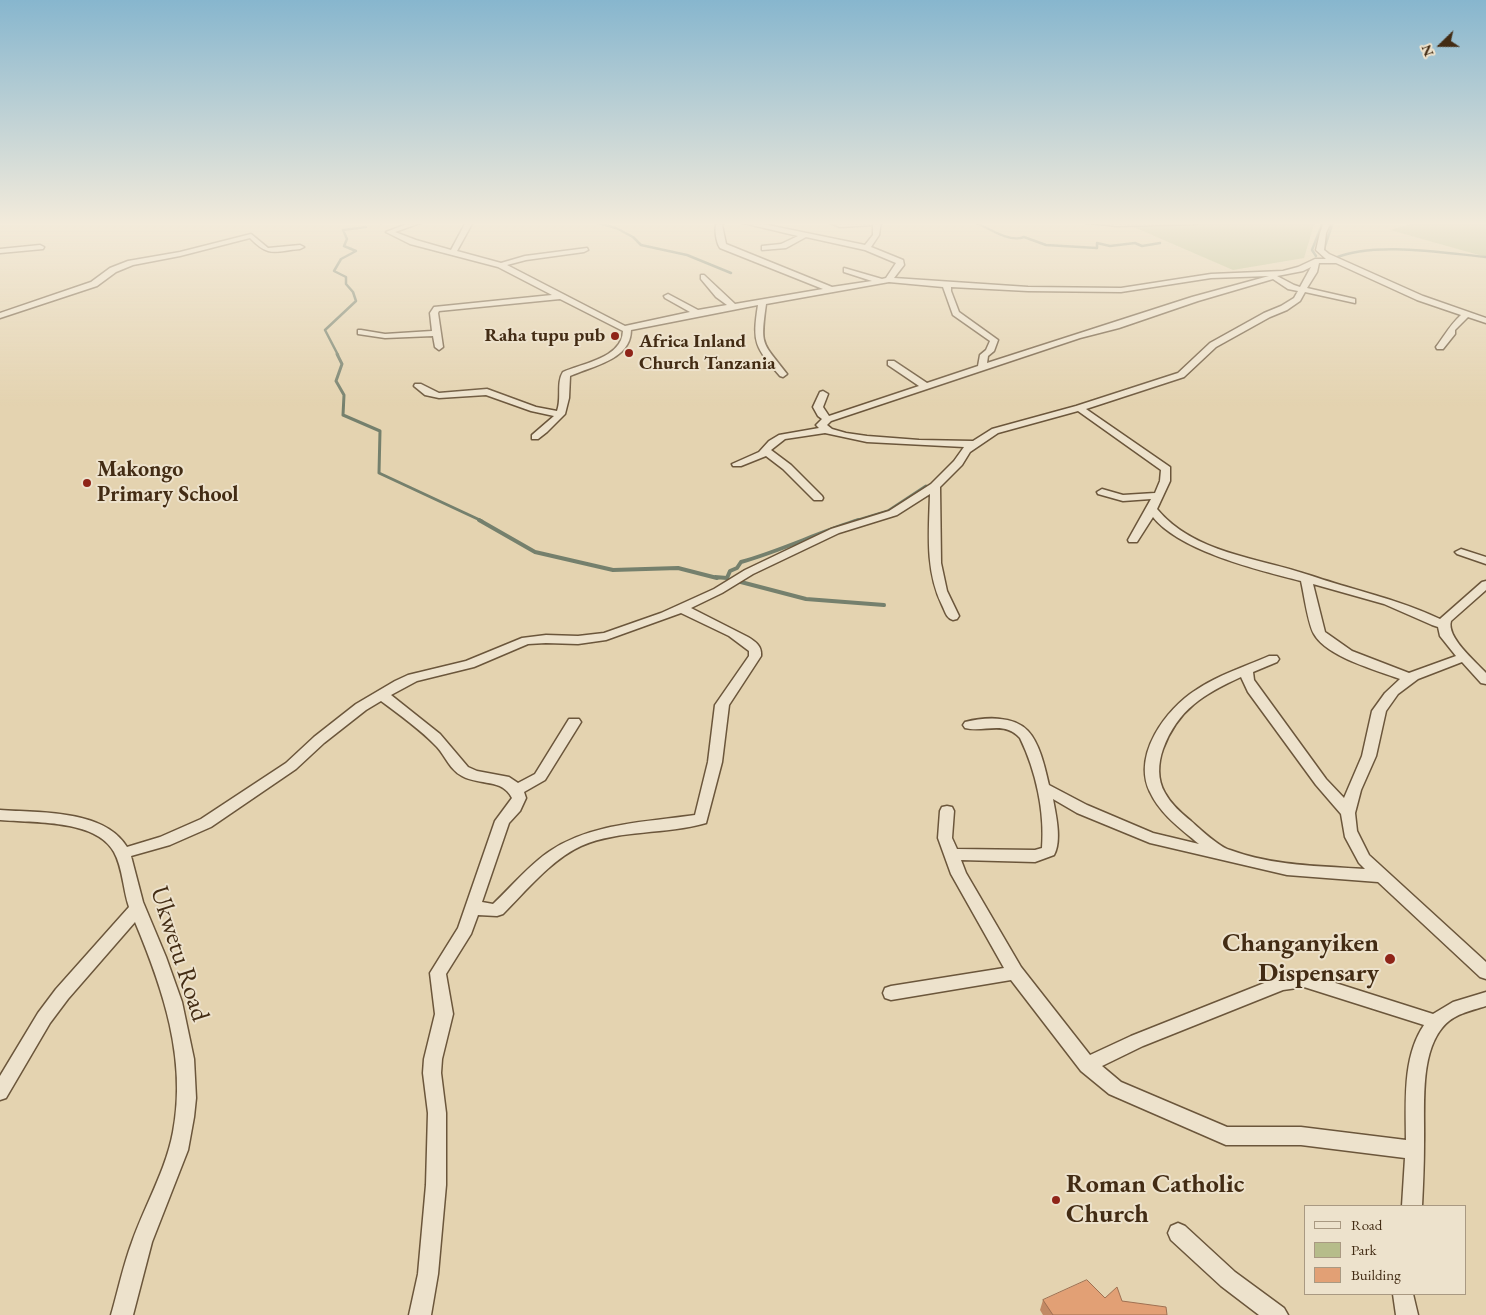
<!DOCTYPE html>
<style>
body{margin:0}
#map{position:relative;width:1486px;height:1315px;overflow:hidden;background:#e4d3b0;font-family:"EB Garamond",serif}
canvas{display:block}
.legend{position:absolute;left:1304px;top:1205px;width:162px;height:90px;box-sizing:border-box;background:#ede2cc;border:1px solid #a99982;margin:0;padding:6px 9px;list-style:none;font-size:15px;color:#432c14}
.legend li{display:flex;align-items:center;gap:10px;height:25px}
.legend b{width:25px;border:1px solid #a99982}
.north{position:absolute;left:1416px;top:20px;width:50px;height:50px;-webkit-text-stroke:4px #ede2cc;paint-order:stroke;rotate:248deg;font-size:14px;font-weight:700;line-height:20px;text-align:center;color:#432c14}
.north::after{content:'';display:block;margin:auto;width:18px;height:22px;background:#432c14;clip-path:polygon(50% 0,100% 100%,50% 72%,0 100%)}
</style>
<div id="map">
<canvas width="1486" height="1315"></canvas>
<ul class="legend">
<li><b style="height:6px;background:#ede2cc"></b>Road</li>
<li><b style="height:14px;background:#b6bc8a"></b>Park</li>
<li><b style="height:14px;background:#e2a075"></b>Building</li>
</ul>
<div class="north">N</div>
</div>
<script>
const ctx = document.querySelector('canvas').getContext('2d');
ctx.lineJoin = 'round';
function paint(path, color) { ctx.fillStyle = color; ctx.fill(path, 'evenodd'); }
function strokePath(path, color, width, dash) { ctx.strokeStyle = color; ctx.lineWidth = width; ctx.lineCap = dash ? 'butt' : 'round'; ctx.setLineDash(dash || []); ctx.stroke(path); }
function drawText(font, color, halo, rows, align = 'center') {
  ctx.font = font + ' "EB Garamond",serif'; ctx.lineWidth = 4; ctx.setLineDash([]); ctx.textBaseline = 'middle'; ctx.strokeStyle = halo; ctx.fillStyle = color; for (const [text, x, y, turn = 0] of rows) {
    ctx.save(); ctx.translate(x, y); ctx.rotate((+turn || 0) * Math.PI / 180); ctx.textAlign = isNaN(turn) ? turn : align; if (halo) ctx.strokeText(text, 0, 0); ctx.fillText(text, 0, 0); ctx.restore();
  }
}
paint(new Path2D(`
 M1122 222H1315L1304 258 1233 270Z
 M1416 222H1486V257L1390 230Z`), '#b6bc8a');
strokePath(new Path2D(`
 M511 222H534
 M594 222 616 228 633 237 641 245 687 255 731 273
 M975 222C988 228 1010 243 1024 237L1046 245 1097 248V243L1110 246 1135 243 1142 246 1160 243
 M381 223 385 222
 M1328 255 1324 249 1333 222
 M1316 256 1312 250 1323 222
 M1335 258C1374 241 1444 253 1486 257
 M338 355 325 330 356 301 353 292 346 284V277L334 271 341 259 356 251 344 246 347 239 343 230 366 227`), '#75806d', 2.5);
strokePath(new Path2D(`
 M337 354 342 364 336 381 344 395 343 415 380 431 379 473 482 521
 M855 521 888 511 926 486`), '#75806d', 3);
strokePath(new Path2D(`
 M479 520 535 552 613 570 678 568 717 578
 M715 577 727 578 730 571 737 568 741 562C781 551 819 532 859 520
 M737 581 806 599 884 605`), '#75806d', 4);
const minor = new Path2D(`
 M412 222H423L395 232 416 240 451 250 466 222H473L457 251 501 263 525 256 587 248 588 250 584 252 526 260 507 265 625 326 690 312 665 298 664 296 668 294 698 310 727 305 716 297 701 279V275H704L735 304 823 289 720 248C716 242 714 228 717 222H724L722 225 726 244 832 287 872 281 844 272V268L882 279 886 278 896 263 865 250 806 237 786 248 762 250V246L781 244 798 236 739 222H753L865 245 873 235V225L840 227 828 222H881L879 235 871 247 903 260 904 265 894 278 1028 287 1121 288 1211 274 1283 271 1298 267 1315 259H1326L1316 250 1320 233 1324 222H1331L1326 233 1324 250 1329 254 1423 296 1486 318V323L1468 317 1455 330V334L1443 349H1437L1436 347C1445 335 1450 325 1461 315L1417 300 1336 263H1319L1317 272 1307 288 1355 299V303L1305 292 1300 301 1287 310 1270 317 1216 347 1184 377 1086 409 1170 467V481L1157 509C1193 553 1259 558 1309 575 1353 590 1398 599 1440 619L1482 582 1486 581V590L1451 621C1446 637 1475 661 1486 673V684L1481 683 1462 662 1418 679 1398 694 1386 711 1376 756 1361 790 1355 813 1357 831 1369 855 1486 962V979L1480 977 1378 882 1287 875 1150 843 1077 813 1053 799C1056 815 1062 841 1054 855L1035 862 961 860 966 873 1021 967 1090 1055 1131 1036 1282 976 1304 973 1433 1014 1453 1002 1486 992V1006C1470 1011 1453 1014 1442 1028 1419 1056 1425 1110 1424 1144 1424 1165 1423 1186 1422 1206H1402L1405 1158 1301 1145H1226L1109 1094 1081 1071 1011 980 891 1000 885 998 883 993 885 988 891 986 1004 968 951 874 938 838 940 811 942 807 947 806 952 807 954 811 952 838 957 849 1035 850 1042 848C1045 812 1036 771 1020 738 1004 720 984 733 965 728L963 725 965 722C984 717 1014 715 1028 731 1040 744 1045 768 1049 785L1087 805 1153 833 1199 844C1181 829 1160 814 1150 792 1132 755 1166 709 1196 690 1218 675 1244 667 1269 656H1277L1279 659 1277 662 1253 672 1254 680 1326 779 1344 798 1362 756 1372 711 1385 693 1400 679C1376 670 1327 657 1314 634 1308 624 1304 594 1301 581 1258 570 1180 551 1153 517L1137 542H1129L1128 540 1151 499 1123 501 1098 494 1097 492 1102 489 1123 495 1155 493 1160 481 1161 470 1078 411 998 433 970 452 962 465 940 487 941 563 947 591 959 616 957 619 953 620C946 618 945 611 942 605 925 570 929 532 930 494L897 515 839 533 753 574 722 593 691 608 748 637C756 642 762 646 761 656L729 705 722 762 706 823C666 835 620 829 581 846 552 859 525 892 503 914L497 916 478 915 471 934 446 974 453 1014 442 1059 441 1073 446 1113V1185L438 1274 431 1315H409L418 1274 426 1185 428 1113 423 1073 424 1059 435 1014 430 973 458 928 495 821 512 798C502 778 480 786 462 776 450 770 446 757 437 747 421 730 400 715 381 701L366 710 324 743 296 769 211 827 170 845 131 856 143 902 166 957 182 1002 194 1059 196 1098 194 1117 188 1150 152 1242 133 1315H111C118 1291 123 1266 132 1242 145 1205 166 1170 173 1132 187 1059 163 989 135 922L68 999 50 1023 6 1098 0 1100V1076L38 1013 56 989 129 907C123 890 123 868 114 852 96 819 33 823 0 820V810C39 813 104 809 127 847L160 837 201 819 286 763 314 737 356 704 395 681 408 675 466 661 522 638 546 635 578 636 604 633 661 613 714 589 745 570 831 529 889 511 931 484 954 461 964 447 867 442 825 433 785 439 771 450 791 465 822 496 823 498 822 500H814L783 469 766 456 741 466H733L732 464 759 452 769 441 779 435 819 428 816 425 822 419 818 416 813 407 820 392 823 391 828 394 823 407 829 416 919 386 888 365V361H894L927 383 978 366 980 355 986 350 990 341 953 315 943 287 889 282 766 304C760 347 762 341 787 374L783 377 780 376C755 347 752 343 758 305L631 330C631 360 592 366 570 376L569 398 565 414 547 432 538 439H532V435L554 416 531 411 486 395 439 398 425 395 414 386 415 384H421L439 393 487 389 536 407 557 411C562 398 556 383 563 372 583 363 622 358 623 331L560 299 439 311 438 313 443 347 439 350 435 347 433 336 385 338 358 334V330H361L385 334 432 331 430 313 434 307 552 295 498 267 410 244 386 232ZM1311 267 1300 287 1294 285 1277 276 1303 271ZM1269 276 1192 297 987 363 988 356 994 351 998 340 959 312 951 291V287L1028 291 1121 292 1211 278ZM1273 279 1288 289 1298 291 1294 298 1281 306 1264 313 1210 343 1178 373 1076 406 992 429 973 441 919 440 867 436 846 433 832 429 827 425 831 421 1080 338 1119 328 1198 301ZM1313 584 1384 604 1432 625 1438 627 1440 636 1456 656 1409 673 1352 651 1325 632ZM681 613 729 636 749 651V656L715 705 708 762 695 815C647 822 591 823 550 851 530 864 511 887 493 904L482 902 509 823 520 811 526 798 524 792 545 780 581 722 579 719H569L535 774 518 783 509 777 477 771 468 767 440 734 391 695 417 681 474 667 528 644 546 643 578 644 606 640ZM1241 677 1248 692 1316 785 1341 814 1345 837 1359 863 1365 869C1320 866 1273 866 1230 850 1219 847 1200 829 1191 821 1181 813 1171 804 1165 793 1157 780 1158 763 1163 749 1178 709 1204 694 1241 677ZM1304 987 1424 1025C1402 1057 1406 1104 1406 1140L1301 1127H1227L1121 1082 1102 1066 1143 1046 1283 990Z
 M1080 222H1200L1197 224 1117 226Z
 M251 234 268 248 300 245 304 247 300 249C275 251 269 258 250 238L180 256 133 265 116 272 97 286 0 318V313L91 282 110 268 128 261 180 252Z
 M40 245 44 247 43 249 0 253V249Z
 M1461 549 1486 557V564L1457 554 1455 552Z
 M1178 1223 1185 1226 1235 1272 1284 1308 1288 1315H1259L1221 1286 1171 1240 1168 1233 1171 1226Z
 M1393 1294H1413L1418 1315H1396Z`);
strokePath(minor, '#6b563b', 3);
paint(minor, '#ede2cc');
paint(new Path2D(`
 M1105 1298 1122 1301 1167 1315H1043L1040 1310 1043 1300Z`), '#c28a65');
const building = new Path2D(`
 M1087 1280 1105 1298 1117 1287 1122 1301 1166 1307 1167 1315H1053L1043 1300Z`);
paint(building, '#e2a075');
strokePath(building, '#9e7052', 1);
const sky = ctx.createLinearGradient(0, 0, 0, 406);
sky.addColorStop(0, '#87b6ce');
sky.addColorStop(0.55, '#f3ebdb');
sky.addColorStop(1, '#f3ebdb00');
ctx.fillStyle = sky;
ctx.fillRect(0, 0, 1486, 406);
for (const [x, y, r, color] of [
 [615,336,5,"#8f2418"],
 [629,353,5,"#8f2418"],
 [87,483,5,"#8f2418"],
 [1390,959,6,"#8f2418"],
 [1056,1200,5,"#8f2418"]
]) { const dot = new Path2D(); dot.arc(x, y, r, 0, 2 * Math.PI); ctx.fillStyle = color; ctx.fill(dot); strokePath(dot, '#ede2cc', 2); }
drawText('bold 19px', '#432c14', '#ede2cc', [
 ["Raha tupu pub",605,336],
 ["Africa Inland",639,342,"left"],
 ["Church Tanzania",639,364,"left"]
], 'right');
drawText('bold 22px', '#432c14', '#ede2cc', [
 ["Makongo",97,470],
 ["Primary School",97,495]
], 'left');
drawText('bold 26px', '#432c14', '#ede2cc', [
 ["Changanyiken",1379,944],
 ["Dispensary",1379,974],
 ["Roman Catholic",1066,1185,"left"],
 ["Church",1066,1215,"left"]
], 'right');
drawText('26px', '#432c14', '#ede2cc', [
 ["Ukwetu Road",179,954,72]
]);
</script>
